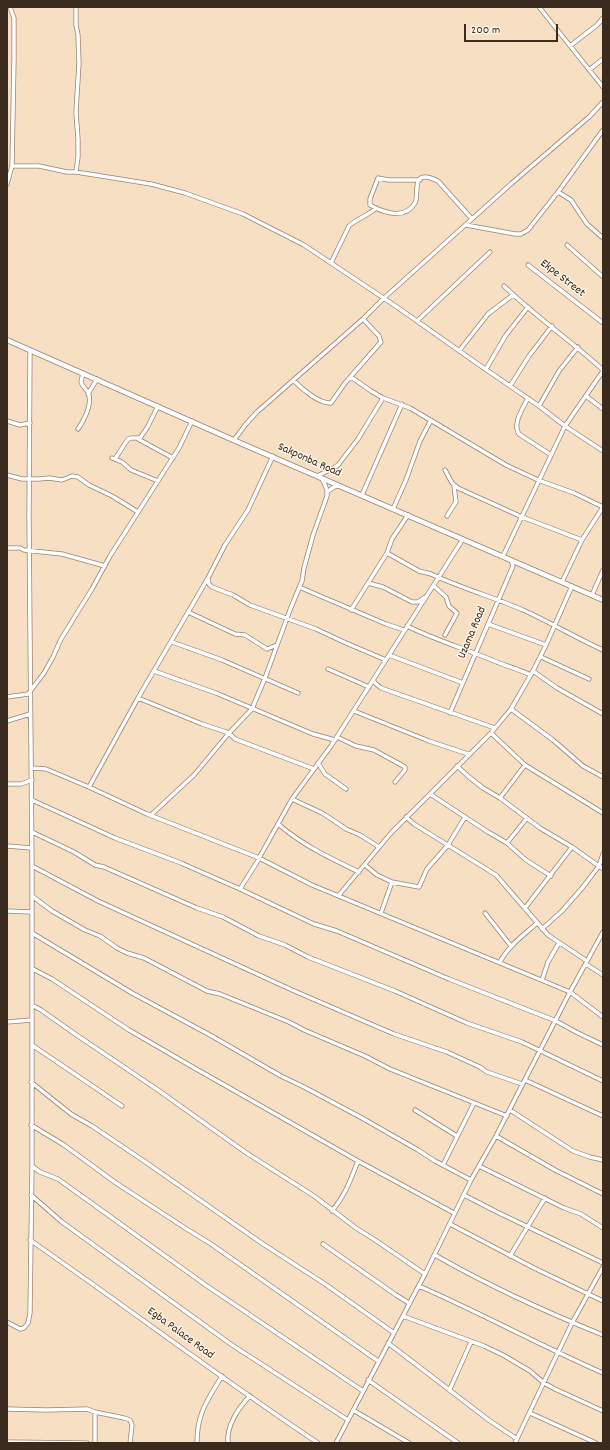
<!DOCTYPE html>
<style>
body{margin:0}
#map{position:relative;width:610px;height:1450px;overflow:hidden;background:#f6dfc3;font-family:Dekko,sans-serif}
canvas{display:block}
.frame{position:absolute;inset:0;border:8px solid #3b2a1e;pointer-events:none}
.scale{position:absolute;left:464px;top:24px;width:94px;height:18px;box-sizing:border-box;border:2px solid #3b2a1e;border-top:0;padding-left:5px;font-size:12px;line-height:14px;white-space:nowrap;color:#3b2a1e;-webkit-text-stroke:3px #fcf5e5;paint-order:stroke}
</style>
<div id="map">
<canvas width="610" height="1450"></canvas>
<div class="frame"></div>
<div class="scale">200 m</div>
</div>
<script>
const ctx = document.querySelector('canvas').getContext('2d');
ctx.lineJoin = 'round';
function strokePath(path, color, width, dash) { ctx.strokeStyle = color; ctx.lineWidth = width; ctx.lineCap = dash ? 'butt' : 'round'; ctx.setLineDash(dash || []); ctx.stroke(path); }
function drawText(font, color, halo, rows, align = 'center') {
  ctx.font = font + ' Dekko,sans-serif'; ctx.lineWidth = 3; ctx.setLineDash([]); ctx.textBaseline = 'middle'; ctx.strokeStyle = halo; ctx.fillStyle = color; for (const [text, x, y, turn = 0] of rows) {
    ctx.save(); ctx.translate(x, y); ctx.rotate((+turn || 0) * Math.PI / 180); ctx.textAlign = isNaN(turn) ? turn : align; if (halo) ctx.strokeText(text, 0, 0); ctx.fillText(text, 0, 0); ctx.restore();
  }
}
const minor = new Path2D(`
 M539 7 603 87
 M570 46 597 25 603 18
 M589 70 603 59
 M12 166H39L67 172H76L151 184 185 193 243 214 304 245 397 307 478 364 539 406 565 426 603 451
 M76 172 78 157V139L76 112 79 63 78 35 76 25V7
 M420 180H389L378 178 370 199V205C384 213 405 220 415 203 420 193 409 167 438 181L472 219
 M7 184 12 166 14 59V18L10 7
 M558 192 571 200 587 224 603 238
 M466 225 515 234H521L528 230 558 192 603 130
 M567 245 603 277
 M331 263 349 226C356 219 368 216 376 208
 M528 265 603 323
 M504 286C535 316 571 341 603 370
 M417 321 490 252
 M459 351 488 314 513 295
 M486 369 506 335 528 307
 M351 377 371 391 383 398 410 408 506 465 538 480 574 493 603 507 582 540 562 582
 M293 380C301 388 319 404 331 403L345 383 381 342 379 336 363 319
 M510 386 529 356 552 326
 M88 394 97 379
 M586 396 603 409
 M528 398C523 408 512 424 519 434L551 455
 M539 406 559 371 578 347
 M7 421 20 425 30 423
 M78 429C84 420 93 404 88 392 85 388 82 386 81 382L83 373
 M138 439 173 458
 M234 440 246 424 257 412 363 319 384 298 512 183 589 117 603 102
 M112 458 122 462 131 470 158 481
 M115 459 128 439 131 438H140L147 428 158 406
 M445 470 452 483 458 488 522 517 582 540
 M7 475 22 479H39L49 478 62 480 72 476 78 477 89 485 112 496 138 512
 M317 476 334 468 338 465 358 439 383 398
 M327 492 334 487 338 486
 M362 495 402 404
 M393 509 406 480 420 441 431 420
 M408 515 392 539 387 553 419 571 431 574C461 588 493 597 523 610 550 622 576 638 603 650
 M447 516 456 502 454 486
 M7 548H20L24 550 62 554 105 566
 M503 556 565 426 603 371
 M208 578 209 584 212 587 233 595 250 605 316 629 346 643 386 660
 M368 583 383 587 412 602H418L425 597
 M434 586 446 597 449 606 457 613 445 635
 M299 587 386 624 404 630
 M592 595 603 570
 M351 610 387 553
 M188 612 235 634 245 635 267 649 277 645
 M488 624 546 645
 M407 626C435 640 469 650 499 663 510 667 520 670 531 675
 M172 642 222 660 298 693
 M389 655 463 683
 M541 657 589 679
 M328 669 369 687
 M154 671 216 693 313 734 335 740
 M533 671 557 688 603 714
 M373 680 375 683 381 688 495 728
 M7 697 28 694 44 673 53 657 61 639 92 589 110 556 179 448 192 421
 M138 698 202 724 229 733 235 739 314 769
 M511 709 553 740 583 766 603 777
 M354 711 429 741 468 754
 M450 713 513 566 511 560
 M7 721 30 714
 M491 733 525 765 603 813
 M337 737 356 746 374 750 405 767V770L395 782
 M318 763 325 774 346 789
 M457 766 469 777 483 788 500 798 540 828 572 847 603 869
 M32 768 46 769 89 787 147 814 259 858 312 885 570 992 603 1017
 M7 784H21L32 780
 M89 787 138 698 208 578 225 545 248 510 273 456
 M430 794 488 832 507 843 526 860 551 876
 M500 798 525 765
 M292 799 322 813 333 820 346 829 360 835 379 847
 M32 800 115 838 181 863 240 889
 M151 815 194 775 229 733 252 709 265 678 290 610 302 581 304 568 313 535 327 496V490L322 478
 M406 817 414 824 496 875 548 935 587 961
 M278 824C304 846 328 857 359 872
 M32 832 74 852 95 865 104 867 113 871 197 908 223 917 259 936 285 945 308 957 395 991 467 1023 522 1042 603 1081
 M507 843 527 818
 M7 846 32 848
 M259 858 292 799 331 746 463 539
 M259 859 240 889 314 924 337 931 449 979 556 1021 576 1032 603 1045
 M365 865 377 875 392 882 419 887 427 869 448 845 465 817
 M32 866 98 901 292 990 394 1034 447 1052 480 1067 487 1072 522 1084
 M339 895 391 833 491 733 511 709 533 671 546 645 572 586
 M32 896 52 911 85 930 100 936 117 948 127 953 144 958 207 991 220 994 289 1022 304 1030 365 1056 390 1069 507 1116
 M525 908 572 847
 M7 911 32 912
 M381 913 392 882
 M485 913 511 946
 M542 929 562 911 583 887 599 866 603 854
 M32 933 132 993 210 1035 281 1076 304 1087 362 1118 418 1150 435 1161 471 1180
 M500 962C508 946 524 935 537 923
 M586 964 603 975
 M33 969 52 979 129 1030 191 1066 358 1161 454 1213
 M542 980 548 962 559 943
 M32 1005 41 1010 78 1036 158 1090 245 1152 314 1196 356 1228 375 1240 425 1274
 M7 1022 32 1020V866L29 516 30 350
 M32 1045 122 1106
 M525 1080 603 1116
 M31 1082 71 1114 92 1126 144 1161 263 1244 325 1284 394 1333
 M415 1110 457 1136
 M510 1110 573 1151 590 1157 603 1160
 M31 1125 64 1145 116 1183 182 1226 211 1244 378 1361
 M496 1136 555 1170 603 1194
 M443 1165 474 1103
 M32 1166 40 1172 58 1179 207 1286 363 1391
 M479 1166 564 1208 581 1214 603 1228
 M31 1195 62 1222 232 1345 348 1420
 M464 1195 497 1212 603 1263
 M332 1211C346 1194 350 1181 358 1161
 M450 1224 534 1268 603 1301
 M30 1240C127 1307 220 1378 318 1443
 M323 1244 396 1295 409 1303
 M435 1255C489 1286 546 1312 603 1335
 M510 1256 545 1198
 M419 1286C481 1313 541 1346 603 1373
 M403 1316 484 1346 503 1355 530 1371 544 1383 555 1389 603 1411
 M7 1322 20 1329 24 1328 28 1323 30 1313 32 1166V1020
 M388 1343 490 1421 517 1439
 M368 1380 458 1443
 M450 1389 471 1342
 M7 1409 46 1410 87 1409 95 1412 124 1418 130 1420 132 1425 130 1443
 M353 1410 409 1443
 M530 1413 596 1443
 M7 1442 87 1443
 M95 1443V1412
 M197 1443C197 1413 207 1401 222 1376
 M228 1443C226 1426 239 1407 250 1396
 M336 1443 425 1274 471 1180 496 1136 570 992 603 932
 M515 1443 572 1323 603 1267`);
const major = new Path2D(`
 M7 340 231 439 603 600`);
strokePath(minor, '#988470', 5);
strokePath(major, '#988470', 6);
strokePath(minor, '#fff', 3.5);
strokePath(major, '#fff', 4.5);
drawText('12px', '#3b2a1e', '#fcf5e5', [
 ["Ekpe Street",562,279,38],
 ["Sakponba Road",309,461,24],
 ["Uzama Road",473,633,-67],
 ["Egba Palace Road",180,1334,36]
]);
</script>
